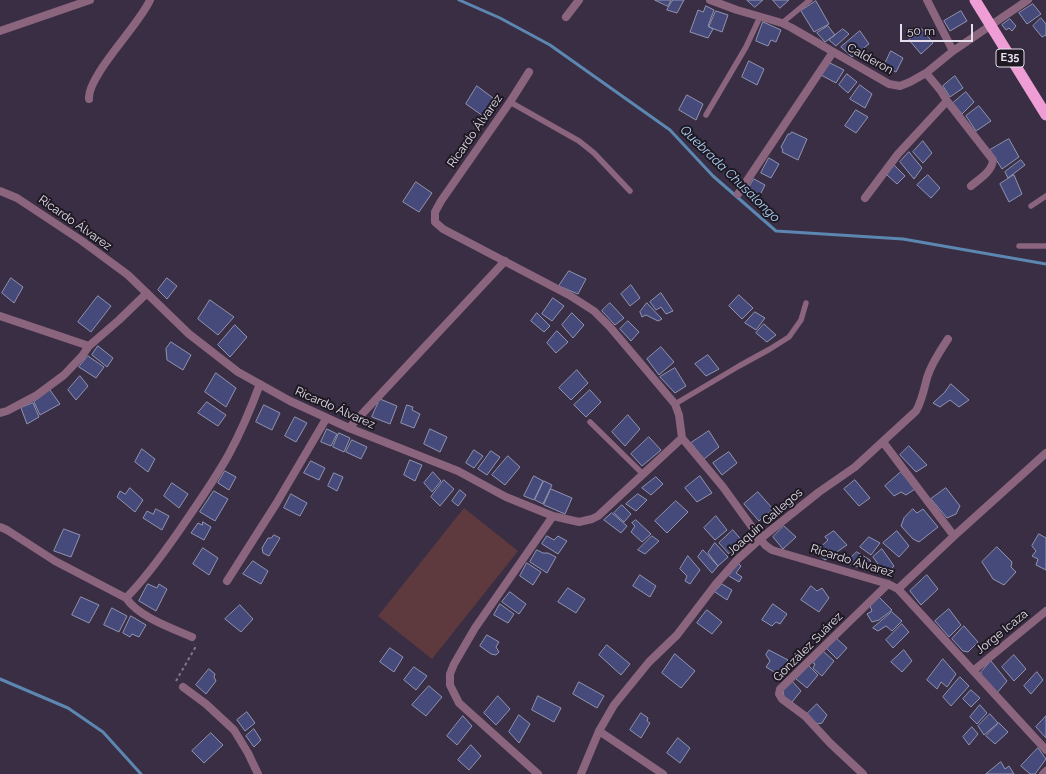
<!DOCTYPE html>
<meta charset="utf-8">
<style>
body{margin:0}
#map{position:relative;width:1046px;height:774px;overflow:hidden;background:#3a2e44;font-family:Raleway,sans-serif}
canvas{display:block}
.scale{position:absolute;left:900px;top:24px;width:73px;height:18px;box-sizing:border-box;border:2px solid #e5deec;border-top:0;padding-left:5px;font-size:12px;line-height:14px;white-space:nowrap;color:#e5deec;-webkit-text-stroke:3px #1e1923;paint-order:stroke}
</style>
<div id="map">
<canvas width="1046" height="774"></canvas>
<div class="scale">50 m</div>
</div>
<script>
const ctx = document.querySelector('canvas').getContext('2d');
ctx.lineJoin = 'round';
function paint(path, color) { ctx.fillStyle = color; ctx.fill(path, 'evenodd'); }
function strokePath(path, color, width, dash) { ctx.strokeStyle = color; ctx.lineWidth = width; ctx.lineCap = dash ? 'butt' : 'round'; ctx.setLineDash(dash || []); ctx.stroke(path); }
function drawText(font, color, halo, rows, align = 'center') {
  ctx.font = font + ' Raleway,sans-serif'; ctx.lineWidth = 4; ctx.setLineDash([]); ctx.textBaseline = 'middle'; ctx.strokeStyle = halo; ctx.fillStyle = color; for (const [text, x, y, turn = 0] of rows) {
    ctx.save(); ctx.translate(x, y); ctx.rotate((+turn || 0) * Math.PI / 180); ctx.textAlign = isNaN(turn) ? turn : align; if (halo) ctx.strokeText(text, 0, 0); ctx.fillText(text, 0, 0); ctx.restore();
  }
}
paint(new Path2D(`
 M464 508 518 551 432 659 378 616Z`), '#5e3a3f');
strokePath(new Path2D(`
 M459 0 500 18 550 45 670 130 713 176 776 231 903 239 1046 264
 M0 679 68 708 103 732 141 774`), '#5c87b1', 3);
const building = new Path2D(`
 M655 0H671L668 6Z
 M673 0H684L677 13 667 10Z
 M747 0H763L755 7Z
 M773 0H789L780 8Z
 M816 1 829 24 814 32 801 11Z
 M1033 4 1041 14 1027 24 1019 13Z
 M706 6 714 10 708 26 713 29 708 38 690 32 698 10 703 12Z
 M716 11 728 15 722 32 709 27Z
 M961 11 967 21 950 31 944 21Z
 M1041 18 1046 24V35L1042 37 1033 26Z
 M1010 19 1016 26 1012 31 1009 28 1006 30 1002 25Z
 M763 22 781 30 776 42 771 40 768 46 756 41Z
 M828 26 835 35 825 42 817 33Z
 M843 29 849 34 836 46 829 40Z
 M922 29 933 43 921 54 909 40Z
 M860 31 869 44 852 57 841 47Z
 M891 51 903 58 896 72 884 66Z
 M749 61 764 69 757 85 742 77Z
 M828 62 844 70 836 83 821 75Z
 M847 74 857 82 848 93 839 85Z
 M955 76 963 88 950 97 943 86Z
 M860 85 872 94 865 108 850 99Z
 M477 86 493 98 483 116 466 104Z
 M966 92 974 102 962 114 953 103Z
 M687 95 703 104 696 120 679 110Z
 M979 106 991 121 976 131 966 116Z
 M856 110 868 117 856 133 845 126Z
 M792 132 807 139 798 160 782 152 783 150 781 147 788 134H790Z
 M1009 139 1019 157 1002 169 990 150Z
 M923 141 932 153 923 163 913 152Z
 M909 152 922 168 914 179 900 162Z
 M769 158 779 164 771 178 761 173Z
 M1021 160 1025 165 1008 178 1005 172Z
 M894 165 905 176 897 184 887 175Z
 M928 175 940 188 931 198 917 185Z
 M1014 175 1022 194 1009 202 1000 184Z
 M754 179 765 185 758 199 745 194Z
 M416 182 432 193 419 212 403 202Z
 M569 271 586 279 578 294 559 286Z
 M11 278 23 287 14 303 2 293Z
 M167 278 177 286 167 299 158 290Z
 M631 285 640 298 630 306 621 294Z
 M661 293 673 311 666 314 661 307 656 310 650 302Z
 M739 295 753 308 742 319 729 306Z
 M98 296 111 306 91 332 78 322Z
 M553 298 564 306 552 321 542 314Z
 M210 300 234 317 218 335 198 319Z
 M610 303 624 318 615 325 602 311Z
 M647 303 662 319 658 321 646 315 642 317 640 312Z
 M755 312 765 318 756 330 745 323Z
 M537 313 550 326 544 332 531 321Z
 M572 313 584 325 573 338 562 325Z
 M628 321 639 332 631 341 620 329Z
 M764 324 776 335 767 342 756 333Z
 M235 325 247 337 230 357 218 345Z
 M557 331 568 342 556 353 547 343Z
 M171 342 191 355 183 370 167 360 166 349Z
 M98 346 113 358 107 367 92 355Z
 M661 347 674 362 659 375 647 359Z
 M708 355 719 369 706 376 695 364Z
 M88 356 104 367 96 378 79 367Z
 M675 368 686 386 675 393 660 377Z
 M577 370 588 383 571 400 559 388Z
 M216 373 236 388 226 407 205 392Z
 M80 376 88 386 76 400 68 390Z
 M951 384 969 400 959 407 950 400 940 407 933 403 944 393Z
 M50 390 60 404 40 415 34 402Z
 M590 390 601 402 586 417 574 405Z
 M380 399 397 406 390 424 372 417Z
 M207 402 226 415 218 426 198 413Z
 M33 403 39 417 27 424 21 408Z
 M264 405 280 413 272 430 256 422Z
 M407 405 413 407 412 410 420 414 414 428 401 423Z
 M628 415 640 429 625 446 612 432Z
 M295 417 307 423 296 442 285 436Z
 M327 429 337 434 331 446 321 442Z
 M430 429 447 437 440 452 424 444Z
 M709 431 719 447 704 459 691 443Z
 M339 433 350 438 344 452 333 447Z
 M649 437 661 450 642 466 631 454Z
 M352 440 367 447 361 459 346 452Z
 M909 446 927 465 916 472 900 455Z
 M142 449 155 459 148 472 135 462Z
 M474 450 483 456 474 468 466 463Z
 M491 451 500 457 487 475 478 469Z
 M729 452 737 463 722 475 713 463Z
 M508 456 520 467 505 485 492 475Z
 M410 460 422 465 415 481 404 475Z
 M311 461 325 468 319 480 304 473Z
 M225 471 236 477 229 490 218 483Z
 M433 472 441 481 432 492 424 483Z
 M901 472 915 489 906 495 901 492 894 496 885 486Z
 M334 473 343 477 337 491 328 486Z
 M534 476 543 481 534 500 524 496Z
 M700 476 712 493 697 502 685 488Z
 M656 477 663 484 651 495 642 488Z
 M444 480 454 489 440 506 431 497Z
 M855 480 870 498 859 506 844 489Z
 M544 481 552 485 543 504 535 500Z
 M172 483 188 494 179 508 164 496Z
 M130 488 143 500 135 512 117 497 120 491 125 494Z
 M946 488 960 506 956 514 947 518 931 499Z
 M551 489 572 498 565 514 544 505Z
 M460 490 466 495 458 506 452 501Z
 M214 491 228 499 215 521 200 512Z
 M758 492 773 509 759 521 744 504Z
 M291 494 307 503 300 516 284 508Z
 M638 494 647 500 636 511 626 504Z
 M676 501 688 512 667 533 655 521Z
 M622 505 631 514 624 522 614 513Z
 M156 509 169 516 162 530 143 518 147 511 153 514Z
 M913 509 917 513 923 509 938 527 919 542 913 539 901 526 904 518Z
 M612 513 627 526 621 533 604 520Z
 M716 516 727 530 715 540 704 528Z
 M636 520 651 534 642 542 631 532 635 526 632 523Z
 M203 522 211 527 204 540 191 533 198 523 202 525Z
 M784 526 796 537 783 549 773 537Z
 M64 529 80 535 71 557 54 551Z
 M733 530 743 542 729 554 719 543Z
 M834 531 847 545 825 560 815 552 828 540 825 537Z
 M897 531 909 546 899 557 883 543Z
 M1039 534 1046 538V570L1036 565 1038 559 1032 556 1036 551 1032 546Z
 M274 535 280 538 269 556 263 553 262 548 268 538H271Z
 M547 536 554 540 558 536 567 541 558 554 542 544Z
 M652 536 659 541 645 554 638 550Z
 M869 537 880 543 871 555 860 547Z
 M715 543 728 557 718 566 708 553Z
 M997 547 1012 562 1011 567 1016 572 1004 585 993 579 982 562Z
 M203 548 218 558 209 575 193 564Z
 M882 549 894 566 886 575 873 557Z
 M537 550 543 553H548L556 557 547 573 530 562Z
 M703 550 718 566 712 573 698 557Z
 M857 552 870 560 872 566 865 570 846 562Z
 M688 556 700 570 690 584 685 581 687 576 680 569Z
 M253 561 268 571 261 584 243 574Z
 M527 563 541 572 533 585 520 576Z
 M738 563 741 566 736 573 742 577 739 582 729 576Z
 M640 575 656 586 650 597 633 586Z
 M927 575 938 589 921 605 910 591Z
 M148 584 157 588 159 584 167 589 156 611 139 601Z
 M722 584 732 590 727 600 715 592Z
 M811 586 817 591 822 588 829 598 819 612 801 600Z
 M568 588 585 599 576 613 558 602Z
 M510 592 526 604 519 614 502 602Z
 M878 596 892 610 879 620 872 622 867 614 872 611 870 606Z
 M81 597 99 605 89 623 72 615Z
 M500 604 514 614 508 623 494 615Z
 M773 604 787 614 780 624 776 622 772 626 762 620Z
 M240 605 253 619 241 632 225 619Z
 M112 608 127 616 119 632 104 625Z
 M949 609 961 625 949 637 935 621Z
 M707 610 722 622 712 634 697 623Z
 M892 612 902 621 892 631 886 626 878 631 873 628Z
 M131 616 146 625 139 637 132 634 130 637 123 633Z
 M902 624 909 632 893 648 886 640Z
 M964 626 978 642 968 652 963 651 952 639Z
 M487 635 499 642 496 647 499 652 496 655 491 654 480 646Z
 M836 638 847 648 837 659 827 649Z
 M607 645 630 664 621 675 599 655Z
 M390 648 403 657 394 672 380 662Z
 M769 650 788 660 779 675 766 667 770 661 766 655Z
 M904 650 912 661 902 672 891 662Z
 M823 651 834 661 822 676 813 668 815 664 813 663Z
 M675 654 695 671 681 688 662 673Z
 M1014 655 1026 669 1014 681 1002 667Z
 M943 659 956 674 947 687 941 682 937 689 927 680Z
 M991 661 1007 681 996 694 981 676V672Z
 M809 666 818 675 807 688 796 679Z
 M414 667 427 676 416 690 404 680Z
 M209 669 215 674 214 677 216 681 206 694 196 685Z
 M1037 672 1043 680 1031 694 1024 686Z
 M960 677 969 686 951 706 943 697Z
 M792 681 801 691 792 702 784 697 783 690Z
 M579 682 604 696 597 708 573 694Z
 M429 686 442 697 426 716 412 705Z
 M971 690 980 698 971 707 963 699Z
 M498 696 510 709 496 725 484 713Z
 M538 696 561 708 554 722 532 710Z
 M817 704 827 715 822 723 817 724 806 715Z
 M980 705 987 713 977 724 970 717Z
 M247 712 255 723 245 731 237 720Z
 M641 713 648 718 647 721 650 723 641 738 630 730Z
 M990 714 998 723 984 735 978 726Z
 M519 715 530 724 519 743 509 732Z
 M463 716 472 726 457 745 447 736Z
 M1046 716V738L1036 727Z
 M999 723 1008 732 995 744 986 736Z
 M972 727 978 734 969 745 963 737Z
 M254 729 261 740 254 747 246 736Z
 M211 733 223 745 204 763 192 751Z
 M678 738 690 748 680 763 667 753Z
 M471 745 481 756 469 770 458 760Z
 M1038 748 1046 759 1035 774H1030L1021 766Z
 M1001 762 1005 769 1009 766 1014 774H986Z`);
paint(building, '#464a7a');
strokePath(building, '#9094b0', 1);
strokePath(new Path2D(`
 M176 681 195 648 194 644`), '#807789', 2, [3, 3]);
strokePath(new Path2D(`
 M782 23 810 0
 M510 102 579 141 594 153 630 191
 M706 115 746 47 760 17
 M1031 206 1046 196
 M1019 246H1046
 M675 404 739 366 770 349 789 337 801 320 806 303
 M590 422 643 474`), '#8b647e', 5.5);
strokePath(new Path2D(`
 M710 0 737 10 782 23 792 28 889 84 900 86 910 82 926 73 953 51 1028 0
 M927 0 953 51
 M566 17 579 0
 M0 31 90 0
 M529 72 510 102 441 201 435 212V222L443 229 569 295 594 311 610 327 675 404 679 415 682 438 723 487 765 545 772 550 888 584 898 589 1046 750
 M89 99C87 76 140 24 150 0
 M947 101 993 160C992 172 979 179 971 186
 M0 191 17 198 82 241 128 275 189 334 238 372 290 401 349 428 458 471 506 497 553 516 579 522 592 519 598 516 682 438
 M738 194 833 52
 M865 198 898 154 947 101 941 91 926 73
 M0 316 89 346
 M0 413 7 411 37 395 64 375 82 356 89 346 119 320 147 293
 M349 428 505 261
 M883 442 954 536
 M0 527 7 530 55 561 126 598C146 578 163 554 179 531 196 506 214 481 229 454 241 432 251 408 260 384
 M227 581 276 504 326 419
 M898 589 954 536 1046 453
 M126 598C139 617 171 628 192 637
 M973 671 1046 611
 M183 687 206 704 234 730 248 753 258 774
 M599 731 663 774
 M538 774 459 703 450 685V674L454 664 475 628 553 516
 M581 774 599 731 614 705 649 662 677 635 716 584 738 559 760 539 819 492 855 467 916 411C922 401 924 389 927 378 931 364 940 351 948 339
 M863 774 830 743 805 716 782 699 779 694 780 689 888 584
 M1043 774 1046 771`), '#8b647e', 8);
strokePath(new Path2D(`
 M975 0 1046 115`), '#ee9ed4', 11);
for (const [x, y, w] of [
 [1010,58,28]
]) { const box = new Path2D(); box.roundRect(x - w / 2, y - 9, w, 18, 3); ctx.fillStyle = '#1e1923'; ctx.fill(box); strokePath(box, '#e5deec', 1); }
drawText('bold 11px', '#e5deec', null, [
 ["E35",1010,58]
]);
drawText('12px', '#e5deec', '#1e1923', [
 ["Calderon",870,59,29],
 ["Ricardo Álvarez",475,131,-55],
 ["Ricardo Álvarez",75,223,35],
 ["Ricardo Álvarez",335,408,24],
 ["Joaquin Gallegos",765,522,-41],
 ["Ricardo Álvarez",852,561,17],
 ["Jorge Icaza",1002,632,-39],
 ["González Suárez",808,647,-45]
]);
drawText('italic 13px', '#add3f8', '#1e1923', [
 ["Quebrada Chusalongo",730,174,44]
]);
</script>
